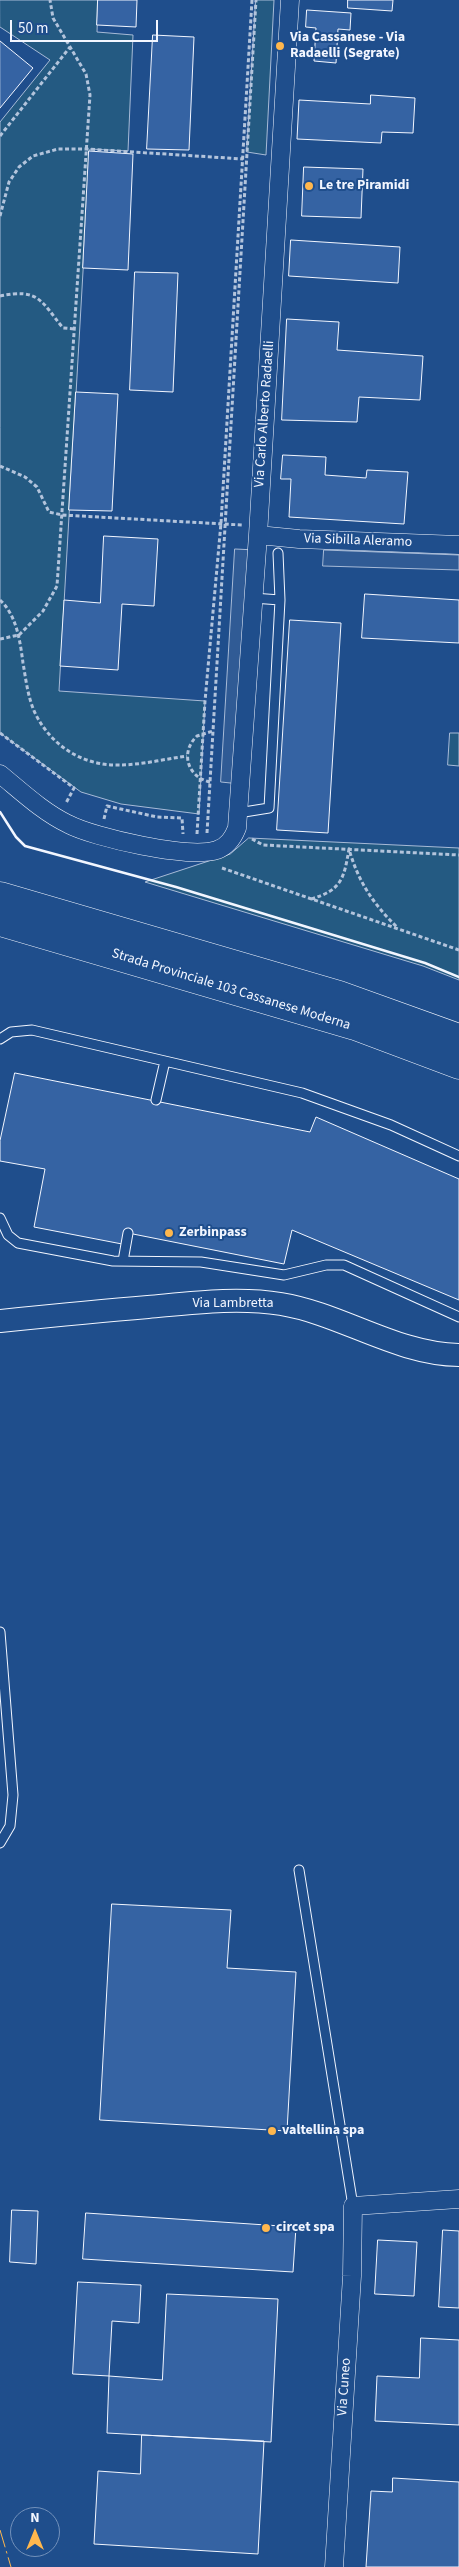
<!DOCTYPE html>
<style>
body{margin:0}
#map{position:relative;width:459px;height:2567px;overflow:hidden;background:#1f4e8c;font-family:"Source Sans 3",sans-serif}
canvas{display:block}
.north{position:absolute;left:10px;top:2507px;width:50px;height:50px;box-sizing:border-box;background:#1f4e8c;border:1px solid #7391ba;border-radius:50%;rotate:0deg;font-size:14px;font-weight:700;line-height:20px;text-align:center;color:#f2f6ff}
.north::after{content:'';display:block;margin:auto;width:18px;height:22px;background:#ffb74d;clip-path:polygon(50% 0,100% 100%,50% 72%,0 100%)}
.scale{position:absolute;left:10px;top:20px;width:148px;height:22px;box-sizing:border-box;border:2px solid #f2f6ff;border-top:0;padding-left:6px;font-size:15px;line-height:18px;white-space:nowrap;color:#f2f6ff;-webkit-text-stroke:4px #1f4e8c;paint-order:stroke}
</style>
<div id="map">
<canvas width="459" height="2567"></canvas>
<div class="north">N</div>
<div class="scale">50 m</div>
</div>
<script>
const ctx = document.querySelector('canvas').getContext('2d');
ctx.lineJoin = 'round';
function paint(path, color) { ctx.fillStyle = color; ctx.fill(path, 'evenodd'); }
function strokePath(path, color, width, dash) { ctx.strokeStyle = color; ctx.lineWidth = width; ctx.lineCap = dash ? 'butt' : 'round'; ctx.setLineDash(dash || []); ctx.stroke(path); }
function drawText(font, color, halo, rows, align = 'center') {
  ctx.font = font + ' "Source Sans 3",sans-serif'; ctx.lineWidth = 4; ctx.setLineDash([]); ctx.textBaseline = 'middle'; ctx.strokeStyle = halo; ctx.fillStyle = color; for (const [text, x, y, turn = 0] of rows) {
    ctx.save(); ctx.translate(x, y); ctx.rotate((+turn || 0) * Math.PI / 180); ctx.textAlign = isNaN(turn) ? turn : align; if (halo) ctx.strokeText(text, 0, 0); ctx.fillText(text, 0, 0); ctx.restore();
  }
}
const green = new Path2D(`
 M0 0H98L97 32 133 35 128 151 90 149 59 691 205 701 199 814 121 804 81 792 0 733V122L50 60 0 27Z
 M256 0H274L266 155 247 152Z
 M450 733H459V766L448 765Z
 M249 838 459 848V980L423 966 145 882 230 854Z`);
paint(green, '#245a82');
strokePath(green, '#a8bbd7', 1);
const parking = new Path2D(`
 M235 549 256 550 240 784 221 782Z
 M324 550 459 555V570L323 566Z`);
paint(parking, '#305b95');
strokePath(parking, '#a8bbd7', 1);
const building = new Path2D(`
 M98 0H137L136 27 97 25Z
 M348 0H393L392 11 348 8Z
 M307 10 351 13 350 30 338 29 336 63 314 61 316 28 306 27Z
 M153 35 194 37 189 150 147 149Z
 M0 41 33 68 0 108Z
 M371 95 415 98 413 133 382 132 381 143 297 139 299 100 370 104Z
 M89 151 133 154 128 270 83 268Z
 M304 167 363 169 361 218 302 216Z
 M291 240 400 247 398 283 289 276Z
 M135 272 178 273 173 392 130 390Z
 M287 319 339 322 337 350 423 356 420 400 359 397 357 422 282 420Z
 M76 392 118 394 112 511 69 510Z
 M283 455 326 457 325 475 366 478 367 470 408 472 404 524 289 517 291 479H281Z
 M104 536 158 539 154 606 122 604 118 670 60 666 64 600 100 603Z
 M365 594 459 600V643L362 638Z
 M290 620 341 623 328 833 277 830Z
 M15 1073 310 1132 316 1117 459 1179V1300L292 1230 284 1264 128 1233 122 1244 34 1227 45 1169 0 1161V1141Z
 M112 1904 231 1910 227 1968 296 1972 287 2131 100 2120Z
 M12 2210 38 2211 36 2264 10 2262Z
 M86 2213 296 2227 293 2272 83 2259Z
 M443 2230 459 2231V2308L439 2307Z
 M378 2240 417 2242 414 2296 375 2294Z
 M78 2282 141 2285 139 2323 112 2321 109 2376 73 2374Z
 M167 2294 278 2299 271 2442 107 2433 109 2376 162 2380Z
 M421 2338 459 2340V2425L375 2421 377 2376 419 2378Z
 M142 2435 264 2441 258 2554 94 2544 98 2471 140 2474Z
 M393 2478 459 2482V2567H366L371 2491 392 2492Z`);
paint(building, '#3563a3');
strokePath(building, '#f2f6ff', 1);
const service = new Path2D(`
 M253 598 280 600
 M238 813 269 808 280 600 278 553
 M0 1039 11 1032 32 1030 302 1093 391 1125 459 1156
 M156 1100 165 1061
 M0 1218 8 1235 18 1243 113 1261 201 1262 284 1275 326 1265H344L459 1317
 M123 1261 128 1233
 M0 1632 13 1795 10 1826 0 1843
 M299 1870 353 2206`);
const minor = new Path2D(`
 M258 535 299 539 459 545
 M0 774C22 792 43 812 68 824 95 838 189 859 217 850 228 846 233 838 237 828L258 535 290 0
 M334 2567 352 2276 353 2206 459 2199`);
const tertiary = new Path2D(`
 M0 1321C49 1316 99 1311 148 1307 192 1303 237 1297 281 1304 342 1314 396 1354 459 1355`);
const trunk = new Path2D(`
 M0 896 339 995 459 1038
 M0 922 355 1026 459 1065`);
strokePath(service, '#f2f6ff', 11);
strokePath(minor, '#f2f6ff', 19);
strokePath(tertiary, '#f2f6ff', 24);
strokePath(trunk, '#f2f6ff', 29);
strokePath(new Path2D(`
 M0 136 70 47
 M0 216 9 182 19 167 33 156 58 149H86L243 159
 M0 296C39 288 41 301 63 328L75 329
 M0 466 25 477 37 487 49 512 62 515 242 525
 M0 600C17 616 20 641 23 663 26 680 28 699 36 715 52 746 83 766 119 765 141 765 165 759 187 756
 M0 639 19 635 43 611 57 586 90 95 86 74 53 18 50 0
 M0 733 74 788 66 803
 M210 782C187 777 180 752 197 736L213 731
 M104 819 107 806 157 817 182 818 183 834
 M207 833 256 0
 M197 834 205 701 221 523 252 0
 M252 839 263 845 459 855
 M222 868 459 950
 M311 899C342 890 344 878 349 849 358 881 373 904 397 927`), '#b3c4dc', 3, [4, 2.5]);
strokePath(service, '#1f4e8c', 9);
strokePath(minor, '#1f4e8c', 18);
strokePath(tertiary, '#1f4e8c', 22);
strokePath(trunk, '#1f4e8c', 28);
strokePath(new Path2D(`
 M0 812 16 837 25 846 176 887 425 963 459 977`), '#f2f6ff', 2.5);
strokePath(new Path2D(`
 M0 2530 11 2567`), '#ffb74d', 1, [18, 4, 2.5, 4]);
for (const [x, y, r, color] of [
 [280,46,5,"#ffb74d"],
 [309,186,5,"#ffb74d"],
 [169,1233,5,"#ffb74d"],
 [272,2131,5,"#ffb74d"],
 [266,2228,5,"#ffb74d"]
]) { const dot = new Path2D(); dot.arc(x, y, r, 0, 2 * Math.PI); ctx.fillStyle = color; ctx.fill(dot); strokePath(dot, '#1f4e8c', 2); }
drawText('bold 14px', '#f2f6ff', '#1f4e8c', [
 ["Via Cassanese - Via",290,38],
 ["Radaelli (Segrate)",290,54],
 ["Le tre Piramidi",319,186],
 ["Zerbinpass",179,1233],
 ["valtellina spa",282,2131],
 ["circet spa",276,2228]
], 'left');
drawText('14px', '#f2f6ff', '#1f4e8c', [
 ["Via Carlo Alberto Radaelli",265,414,-86],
 ["Via Sibilla Aleramo",358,541,2],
 ["Strada Provinciale 103 Cassanese Moderna",231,990,17],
 ["Via Lambretta",233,1304],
 ["Via Cuneo",345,2387,-86]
]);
</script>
